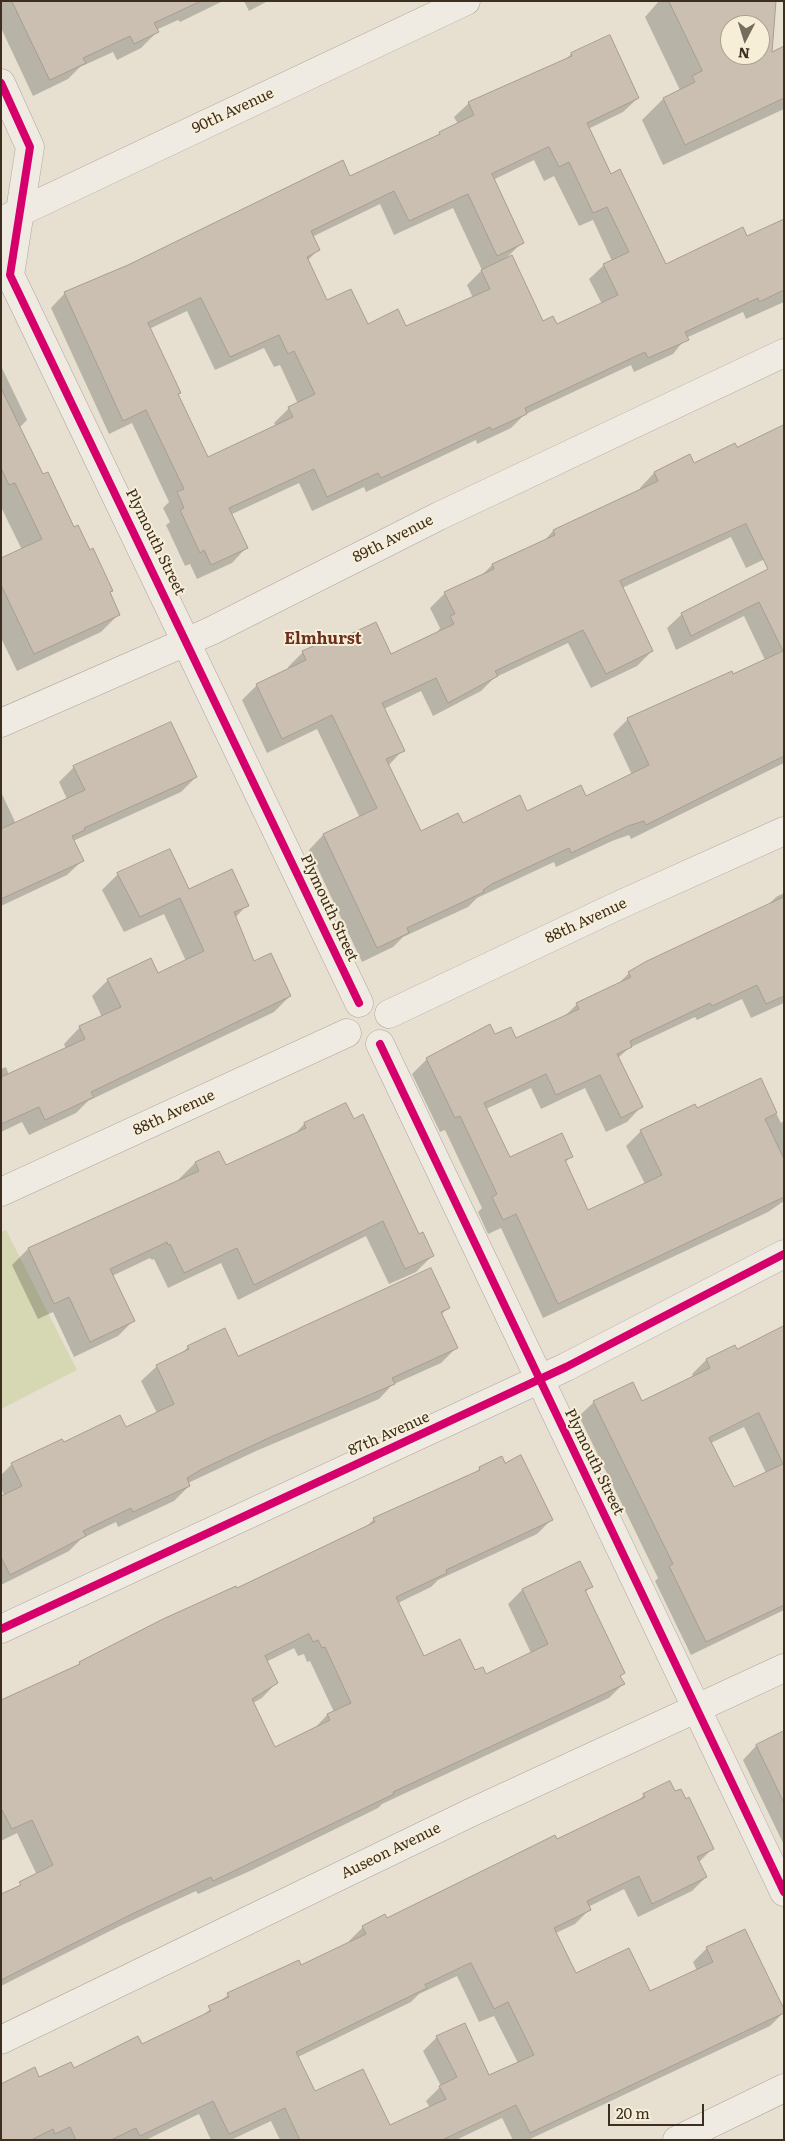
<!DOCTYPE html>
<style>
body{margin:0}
#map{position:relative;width:785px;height:2141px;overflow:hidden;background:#e7e0d1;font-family:Literata,serif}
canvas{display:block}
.frame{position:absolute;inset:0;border:2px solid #3d2e20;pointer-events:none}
.north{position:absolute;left:720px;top:15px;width:50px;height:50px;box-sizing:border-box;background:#f7eed8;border:1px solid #ada18e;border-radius:50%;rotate:185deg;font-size:14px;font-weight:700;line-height:20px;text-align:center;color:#3d2e20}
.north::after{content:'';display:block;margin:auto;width:18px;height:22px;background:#786c5e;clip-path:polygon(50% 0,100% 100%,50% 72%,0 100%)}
.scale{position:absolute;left:608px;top:2104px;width:96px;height:22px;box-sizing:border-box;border:2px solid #3d2e20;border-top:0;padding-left:6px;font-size:15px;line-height:18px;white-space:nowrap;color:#3d2e20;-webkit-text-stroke:4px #f7eed8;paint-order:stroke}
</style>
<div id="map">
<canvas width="785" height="2141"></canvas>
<div class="frame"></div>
<div class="north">N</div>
<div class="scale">20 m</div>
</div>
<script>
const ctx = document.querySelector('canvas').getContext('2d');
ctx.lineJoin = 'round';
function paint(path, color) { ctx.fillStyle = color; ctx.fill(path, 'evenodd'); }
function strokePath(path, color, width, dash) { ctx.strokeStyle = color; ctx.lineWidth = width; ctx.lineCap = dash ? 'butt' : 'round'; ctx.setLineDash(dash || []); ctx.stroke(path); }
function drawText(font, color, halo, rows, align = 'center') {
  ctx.font = font + ' Literata,serif'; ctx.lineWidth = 4; ctx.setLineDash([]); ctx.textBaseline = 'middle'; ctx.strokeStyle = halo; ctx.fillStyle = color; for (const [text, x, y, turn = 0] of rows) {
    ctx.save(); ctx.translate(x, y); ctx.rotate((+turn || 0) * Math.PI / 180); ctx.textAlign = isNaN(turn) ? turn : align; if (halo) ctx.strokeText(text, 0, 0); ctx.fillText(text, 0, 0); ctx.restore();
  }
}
paint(new Path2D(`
 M6 1230 77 1370 1 1409V1232Z`), '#d6d7b3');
paint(new Path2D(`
 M1 1H223L180 22 178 20 156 30 157 32 141 48 117 60 113 52 80 67 68 79 33 96 1 28Z
 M244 1H268L249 11Z
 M659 1H775L770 54 784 47V109L663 165 642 120 663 99 680 90 645 17ZM730 25H760V55H730Z
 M609 37 638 98 623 112 588 129 610 175 666 266 747 238 784 221V302L746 319 743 312 686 338 673 354 634 372 631 365 524 415 511 428 477 444 476 440 366 492 364 487 312 511 299 483 230 515 246 548 232 563 197 579 190 564 185 566 166 525 170 522 163 508 169 502 132 423 109 434 51 308 65 293 350 178 434 138 440 133 458 124 454 117 469 103 566 59 571 54ZM534 160 544 181 554 176 579 226 593 220 612 261 604 265 589 279 602 304 556 325 542 322 505 259 523 242 493 180ZM380 204 394 235 453 208 482 270 467 285 473 298 406 328 367 325 326 302 307 261 318 250 312 237ZM187 311 215 370 264 348 274 367 280 365 298 404 289 408 274 423 276 426 207 458 177 396 180 393 149 329Z
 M1 366 27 420 19 428 42 476 112 590 109 593 119 614 101 632 17 671 1 638V560L22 550 1 507Z
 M690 456 694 464 784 550 746 568 731 537 622 588 652 651 637 666 591 688 568 643 494 678 481 691 433 716 421 691 384 709 403 750 388 766 421 833 526 812 586 797 632 775 613 734 628 719 765 660 744 616 676 650 667 628 682 614 784 595V763L631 839 629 835 612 841 556 867 554 862 477 898 468 907 403 937 393 947 362 962 309 850 323 835 360 818 317 729 267 753 242 700 257 685 289 669 288 667 303 652 328 646 390 655 437 633 440 628 430 608 445 593 481 576 492 565 544 541 553 531 641 491 640 488 654 473Z
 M74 767 196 777 181 792 73 841 82 861 67 875 1 906V792L16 824 67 799 59 782Z
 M118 874 247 905 235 918 254 962 290 996 274 1012 88 1101 76 1113 29 1135 22 1122 1 1132V1069L6 1067 9 1075 66 1049 64 1044 80 1027 102 1017 92 996 108 980 158 975 186 961 164 914 124 932 102 890Z
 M784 893V1003L751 1018 742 999 697 1020 695 1017 629 1048 618 1058 641 1107 627 1122 606 1132 585 1088 541 1109 531 1088 486 1109 510 1159 571 1156 565 1163 587 1212 645 1184 626 1146 641 1131 697 1110 760 1080 781 1123 784 1121V1201L768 1212 543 1318 501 1228 488 1234 478 1212 482 1208 445 1130 440 1132 412 1074 427 1059 494 1036 515 1039 563 1018 577 1004 617 985 629 973 767 906 776 897Z
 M304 1124 418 1236 432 1256 416 1272 389 1284 366 1236 238 1300 221 1263 168 1288 154 1259 152 1260 150 1258 112 1276 134 1320 118 1336 74 1357 53 1312 38 1319 12 1265 28 1249 180 1181 179 1179 195 1163 218 1152 225 1167 294 1135Z
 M448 1308 441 1315 456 1348 441 1363 392 1385 379 1399 256 1451 188 1483 189 1486 174 1501 118 1527 116 1522 81 1539 69 1551 1 1585V1498L5 1496 1 1489V1475L12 1464 63 1444 125 1428 157 1413 141 1381 157 1366 180 1355 188 1347 238 1358Z
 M784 1327V1610L691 1655 655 1581 658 1578 579 1416 594 1402H642L693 1377 692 1374 706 1360 736 1350ZM744 1427 766 1473 733 1489 711 1443Z
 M504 1465 551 1520 537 1534 438 1580 431 1587 398 1603 424 1657 486 1675 531 1653 508 1604 522 1590 580 1563 591 1586 585 1593 623 1673 620 1677 623 1684 609 1698 382 1804 378 1808 250 1871 198 1894 196 1891 120 1926 1 1986V1896L37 1875 17 1833 1 1841V1703L74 1668 80 1663 366 1527 374 1519 473 1475 480 1468ZM294 1648 298 1656 304 1654 307 1662 310 1661 334 1712 327 1715 313 1730 275 1748 253 1703 262 1698 276 1683 266 1662Z
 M784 1732V1845L743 1760 756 1746Z
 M644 1795 713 1848 699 1862 706 1877 692 1891 638 1917 624 1889 588 1907 589 1910 575 1924 556 1933 576 1975 650 1993 697 1971 693 1962 707 1948 784 2012 770 2026 528 2140H513L502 2118 456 2140H280L271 2121 231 2140H211L199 2114 146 2140H1L39 2079 73 2070 141 2045 198 2019 228 1995 298 1961 301 1966 350 1943 349 1941 363 1927 386 1919 556 1841 636 1803ZM457 1976 479 2022 494 2016 518 2063 489 2077 437 2037 423 2051 441 2086 426 2101 430 2108 390 2127 314 2093 298 2057 411 2002 419 1994Z`), '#0003');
const building = new Path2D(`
 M12 1H201L154 23 159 32 134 44 130 36 83 58 86 63 50 80Z
 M669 1H776L772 52 784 46V98L685 145 663 98 695 82 692 76 702 71ZM730 25H760V55H730Z
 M610 35 639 98 587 123 611 174 620 169 666 264 743 227 747 236 784 219V290L759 302 758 298 685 332 689 340 648 358 645 352 525 408 527 414 492 430 490 427 381 478 378 473 327 497 314 469 229 508 248 548 211 565 204 550 200 553 180 510 184 508 177 492 184 489 146 410 123 421 64 292 128 265 343 160 350 176 440 134 439 132 474 115 468 102 572 56 571 53ZM549 147 559 167 569 162 593 213 607 207 629 252 603 264 618 295 557 324 553 316 543 321 512 255 481 270 490 289 406 326 398 309 368 324 351 289 327 300 307 257 320 250 311 231 394 191 409 221 468 194 497 256 524 243 492 174ZM201 298 230 357 279 335 288 354 294 351 315 394 288 407 293 417 208 457 178 394 181 393 148 323Z
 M1 388 43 474 48 472 74 527 78 525 90 550 93 548 113 591 110 592 120 615 34 654 1 585V558L42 539 15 483 9 485 1 468Z
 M784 425V756L646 825 644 821 628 826 571 853 569 848 492 884 483 890 484 892 407 928 409 933 377 948 323 834 377 808 332 715 282 739 256 684 306 660 302 651 327 640 329 644 376 622 391 654 454 624 450 616 455 614 444 592 494 569 492 564 555 535 553 530 658 481 654 472 690 454 694 463 735 443 737 447ZM746 524 768 569 681 613 691 636 759 602 783 651 733 674 732 671 627 718 649 765 586 796 581 785 527 811 520 795 463 823 458 813 421 831 386 759 405 751 382 703 436 678 448 703 498 676 495 671 583 630 606 674 653 651 620 581Z
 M171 722 197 777 84 828 85 830 72 836 84 861 1 899V829L85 790 73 766Z
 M170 849 189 889 232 869 249 906 234 912 254 961 271 953 291 996 91 1092 94 1097 45 1120 39 1107 1 1124V1077L85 1039 79 1026 121 1007 107 979 151 958 158 973 204 951 180 898 140 917 117 873Z
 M784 897V996L766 1004 757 985 712 1006 710 1003 630 1041 632 1047 617 1054 643 1107 621 1118 600 1075 556 1095 546 1074 484 1103 510 1157 562 1133 573 1157 565 1160 588 1210 662 1175 640 1130 695 1104 697 1108 761 1078 777 1113 765 1119 784 1159V1197L558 1304 516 1214 503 1220 492 1197 497 1194 460 1116 455 1118 426 1058 490 1024 495 1034 511 1027 516 1038 579 1009 576 1003 631 977 628 972 645 962Z
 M346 1103 354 1119 363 1114 419 1234 423 1232 434 1256 405 1269 383 1221 254 1285 237 1248 184 1273 170 1244 168 1245 167 1242 110 1269 135 1321 90 1342 69 1297 54 1304 28 1248 199 1171 195 1162 219 1151 226 1165 306 1128 304 1123Z
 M431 1268 450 1308 441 1312 458 1348 392 1378 395 1384 273 1436 202 1469 187 1478 190 1486 133 1512 131 1508 83 1531 86 1536 10 1575 1 1557V1496L22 1486 11 1463 62 1439 64 1442 120 1415 126 1427 174 1404 156 1365 189 1349 187 1346 225 1328 238 1356Z
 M784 1326V1605L706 1642 669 1566 673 1564 593 1401 633 1382 642 1401 710 1368 706 1359 735 1345 737 1349ZM759 1413 783 1464 734 1487 709 1438Z
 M521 1455 553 1520 446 1570 447 1573 396 1597 424 1656 460 1639 475 1670 483 1667 486 1674 548 1644 522 1589 580 1561 593 1587 585 1590 625 1673 620 1676 625 1684 393 1792 394 1794 265 1856 213 1881 211 1877 136 1912 1 1980V1894L21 1885 19 1882 53 1865 32 1820 12 1829 1 1808V1700L80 1664 79 1662 163 1619 236 1586 237 1588 375 1522 373 1518 480 1470 479 1467 502 1456 505 1463ZM309 1634 313 1642 318 1640 322 1648 325 1647 351 1703 327 1714 330 1720 275 1747 252 1699 278 1683 265 1656Z
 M784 1731V1803L756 1745Z
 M670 1781 675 1791 681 1789 686 1799 689 1797 714 1849 697 1857 707 1877 652 1904 639 1876 587 1901 591 1910 554 1928 576 1973 629 1948 650 1991 713 1962 706 1947 745 1929 784 2009V2013L530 2133 516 2105 442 2140H300L285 2108 229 2134 213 2101 140 2136 136 2128 111 2140H76L70 2127 55 2134 53 2129 31 2140H1V2084L35 2067 39 2077 71 2062 74 2068 138 2036 142 2044 211 2011 208 2006 229 1997 227 1993 299 1960 301 1965 366 1934 362 1926 385 1914 387 1918 555 1835 557 1839 645 1797 643 1794ZM471 1963 494 2009 508 2002 534 2055 489 2075 465 2023 436 2036 457 2077 439 2086 446 2099 390 2125 363 2069 315 2091 296 2052 427 1988 425 1985Z`);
paint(building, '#cbbfb2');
strokePath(building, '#a89c90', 1);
const minor = new Path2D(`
 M1 83 30 147 10 275 359 1003
 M1 723 211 631 439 516 784 353
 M389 1014 617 906 784 831
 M380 1044 784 1892
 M1 1192 347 1033
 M1 1629 566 1367 784 1254
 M1 2040 470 1813 784 1668
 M677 2140 784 2088`);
const tertiary = new Path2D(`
 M1 221 466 1`);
strokePath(minor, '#ada599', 29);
strokePath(tertiary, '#ada599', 29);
strokePath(minor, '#efebe3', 28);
strokePath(tertiary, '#efebe3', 28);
strokePath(new Path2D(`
 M1 83 30 147 10 275 359 1003
 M380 1044 784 1892
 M1 1629 566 1367 784 1254`), '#d6006c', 8);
drawText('15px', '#3d2e20', '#f7eed8', [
 ["90th Avenue",233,111,-25],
 ["89th Avenue",393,539,-27],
 ["Plymouth Street",155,542,64],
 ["Plymouth Street",329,908,65],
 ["88th Avenue",586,921,-25],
 ["88th Avenue",174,1113,-25],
 ["87th Avenue",389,1434,-24],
 ["Plymouth Street",594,1462,64],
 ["Auseon Avenue",391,1851,-26]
]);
drawText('bold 16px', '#6b2e1e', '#f7eed8', [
 ["Elmhurst",323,639]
]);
</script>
